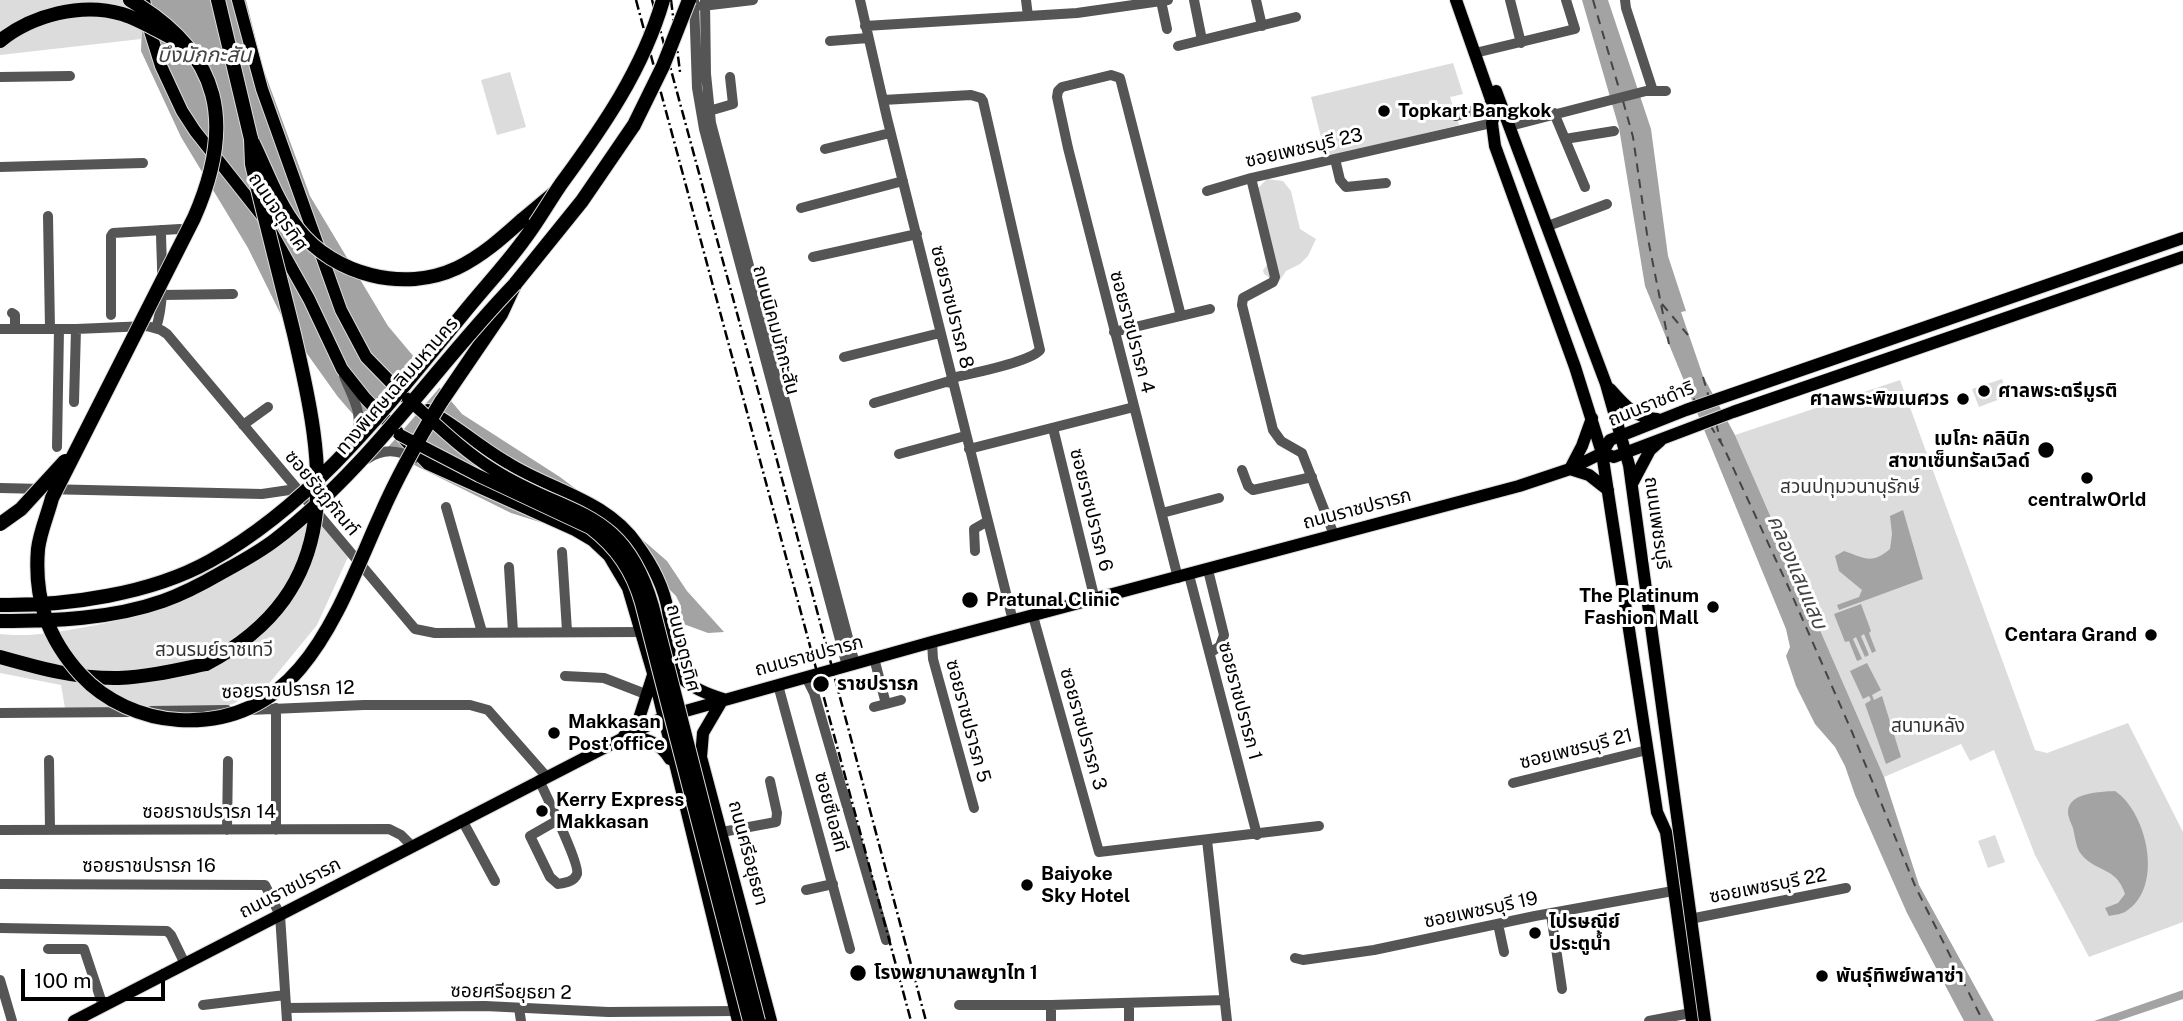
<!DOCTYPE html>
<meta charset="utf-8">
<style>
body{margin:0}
#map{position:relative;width:2183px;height:1021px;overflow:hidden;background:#fff;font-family:"Public Sans",sans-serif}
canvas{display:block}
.scale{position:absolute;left:21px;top:969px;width:144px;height:32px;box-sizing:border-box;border:4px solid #000;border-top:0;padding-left:9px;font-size:21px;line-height:24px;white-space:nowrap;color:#000;-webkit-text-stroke:5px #fff;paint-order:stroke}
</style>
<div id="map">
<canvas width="2183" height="1021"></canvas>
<div class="scale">100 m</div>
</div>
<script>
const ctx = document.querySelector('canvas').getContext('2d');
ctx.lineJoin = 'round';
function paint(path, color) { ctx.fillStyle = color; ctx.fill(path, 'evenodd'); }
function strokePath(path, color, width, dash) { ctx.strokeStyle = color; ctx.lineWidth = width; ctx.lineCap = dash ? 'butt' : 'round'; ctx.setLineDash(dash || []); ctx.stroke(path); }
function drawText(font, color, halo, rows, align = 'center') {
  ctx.font = font + ' "Public Sans","Noto Sans Thai",sans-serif'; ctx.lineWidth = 6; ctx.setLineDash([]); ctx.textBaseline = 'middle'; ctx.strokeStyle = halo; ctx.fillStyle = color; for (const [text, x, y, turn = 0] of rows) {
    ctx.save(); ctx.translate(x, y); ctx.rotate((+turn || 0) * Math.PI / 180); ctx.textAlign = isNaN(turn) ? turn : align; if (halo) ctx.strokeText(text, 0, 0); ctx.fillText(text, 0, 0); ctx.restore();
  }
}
paint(new Path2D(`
 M0 0H143L144 3 141 39 0 55Z
 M1453 63 1463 94 1450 97 1459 125 1326 157 1311 97Z
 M510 72 526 127 497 135 481 80Z
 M1267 179 1283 181 1291 191 1300 229 1316 239 1308 256 1300 264 1286 271 1278 283 1264 274 1263 270 1268 264 1257 189Z
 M2002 379 2008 396 1979 407 1972 389Z
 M1900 380 2035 750 2047 753 2128 723 2183 832V922L2089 957 2035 855 1994 750 1970 761 1961 744 1884 777 1735 435Z
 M313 515 348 557 317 625 267 686 233 704 184 716 65 708 61 685 0 673V634C30 637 51 633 80 628 168 614 249 577 313 515Z
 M1995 835 2005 862 1988 868 1978 841Z`), '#dcdcdc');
paint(new Path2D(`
 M143 0H246L263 68 310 196 388 326 462 414 560 477 637 535 667 561 687 591 724 632 708 633 678 622 681 606 676 596 668 588 635 571 578 534 511 513 384 450 338 397 285 323 248 248 181 137 141 51Z
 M1582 0H1608L1651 129 1668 256 1686 311 1681 312 1703 376 1735 435 1884 777 1919 885 1994 1021H1964L1907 913 1855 795 1845 766 1835 747 1815 724 1796 686 1786 656 1790 647 1786 629 1645 286 1619 128Z
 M1903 510 1923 579 1839 610 1837 605 1859 597 1862 590 1839 571 1835 556 1844 551C1865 558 1871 565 1890 549L1892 534 1890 516Z
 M1861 604 1871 631 1869 633 1876 651 1872 653 1864 634 1861 636 1869 655 1865 657 1856 637 1853 639 1862 659 1857 661 1849 641 1845 642 1834 614Z
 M1867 663 1881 690 1872 695 1874 700 1882 696 1901 757 1886 764 1865 704 1871 700 1869 696 1863 699 1850 671Z
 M2115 791C2147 812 2165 888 2125 912 2121 914 2114 915 2109 916L2105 908 2118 903 2125 894C2116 866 2096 873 2081 854 2076 848 2075 836 2073 828 2071 823 2068 817 2068 812 2068 792 2101 792 2115 791Z
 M2183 990V999L2118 1021H2094Z`), '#a3a3a3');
paint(new Path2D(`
 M416 354 442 385 383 453 358 425Z`), '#fff');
strokePath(new Path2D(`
 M1593 0 1620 92
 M1623 101 1633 137 1647 234 1669 344
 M1662 304 1688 335
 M1703 377 1709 398
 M1685 385 1696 402
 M1716 423 1721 442
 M1710 425 1723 446 1788 586 1852 732 1916 888 1983 1021`), '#444', 2, [9, 7]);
const major = new Path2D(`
 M144 0 150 31 161 66 182 111 195 131 263 217 309 299 342 369 365 398 428 464 575 530 592 540 609 556 628 588 653 673 738 1021
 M238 0 262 89 341 310 366 357 406 398
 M1456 0 1495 111 1492 123 1495 146 1575 367 1602 453 1657 812 1666 832 1692 1021
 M1496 91 1606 384 1629 465 1705 1021
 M1610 389C1624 405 1635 418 1657 419
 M428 410C456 425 480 447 508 463 551 490 607 500 637 544 652 564 664 587 668 611 669 620 667 629 668 638 670 677 688 688 723 699
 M1602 453 1610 440 1686 410 2183 238
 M1602 453 1614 457 1733 412 2183 257
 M1570 469 1582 446 1592 418
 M1570 469 1589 475 1608 490
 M1633 482 1650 450 1660 441
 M723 699 703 733 701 757 771 1021
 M635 731 653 675
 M624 736C644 738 659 741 670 759
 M74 1021 664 717 932 642 1519 486 1570 469 1602 453`);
const highway = new Path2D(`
 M218 0 251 139
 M522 220 553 194
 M441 402 501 314 515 284 582 201 634 125
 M0 657C39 668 78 679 119 678 148 677 177 670 206 664`);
strokePath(major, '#dbdbdb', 14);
strokePath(highway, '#dbdbdb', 16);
strokePath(new Path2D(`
 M694 0 697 88 704 129 847 666
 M705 0 706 74 711 123 855 664
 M860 0 887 118 1013 621
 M1026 0 1028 16
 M1194 0 1202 40
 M1256 0 1262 26
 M1510 0 1521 43
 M1625 0 1626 8 1653 91
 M1161 1 1167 29
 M702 6 753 0
 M865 26 1077 13 1168 0
 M830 41 868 38
 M1178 46 1296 17
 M1475 53 1575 29 1566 0
 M0 77 70 76
 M883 100 971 95 981 98 983 101 1040 350C1030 362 970 374 951 378
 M709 111 733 104 730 77
 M1554 113 1585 187
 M1456 116 1493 104
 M1510 126 1646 91H1666
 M1565 139 1614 131
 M825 149 890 133
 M1335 159 1340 180 1346 187 1386 183
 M0 167 143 163
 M1251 178 1275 277 1273 282 1243 298 1242 305 1273 430 1281 441 1302 453 1334 535
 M1207 191 1251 178 1492 123
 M801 208 903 181
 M48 216 50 329
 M1548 226 1607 204
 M813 257 917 234
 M162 295 233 294
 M12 313 15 315V328
 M111 315V236L113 233 180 229
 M156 328C166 297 161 262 161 230
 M0 329H76L147 326 161 330 167 334 415 629 435 633 641 632
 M1114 332 1210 309
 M844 357 940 333
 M344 376C352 397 366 416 354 438
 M74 402 76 329
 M874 403 946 382 953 383
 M243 425 268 407
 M1053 428 1095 600
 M57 447 59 329
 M969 449 1134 407
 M899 454 965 436
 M367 459C384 448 397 450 415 458
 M1242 470 1248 486 1253 490 1312 477
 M0 488 262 494 296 489
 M446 507 482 632
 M1162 513 1219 498
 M975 551 974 529 988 521
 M562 552 567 631
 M509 567 513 632
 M1208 570 1224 635 1220 646 1210 653
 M1189 575 1257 835
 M1178 578 1068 148 1057 97 1058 91 1062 87 1111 75 1120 78 1181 316
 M1033 616 1099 852 1319 826
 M932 642 933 659 974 808
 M565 676 604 678 648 695
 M806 677 814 693 886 940
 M778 685 850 949
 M886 704 901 700
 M874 707 886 704 874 658
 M249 710 364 705H470L488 710 546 776
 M151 711 227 710
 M0 713 132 712
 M49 760 50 830
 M539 780C545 793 580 864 577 874 574 882 565 883 558 884L550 877 530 836 558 820
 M1513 783 1647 750
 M462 820 495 881
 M0 830 389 829 401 835 412 846
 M227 830 228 761
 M276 830V708
 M722 832 776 822 777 813 770 781
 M1207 840 1227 1021
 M0 884 265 885 280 915 287 1021
 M806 890 833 884
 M1551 914 1562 989
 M1690 919 1846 888
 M1498 924 1504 952
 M0 928 167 931 171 935 185 964
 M48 949H84L103 1006
 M1295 958 1303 960 1374 950 1535 916 1673 891
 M0 980 12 1021
 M1129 1003V1021
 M203 1005 285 995
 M959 1005H1051L1225 1000
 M1051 1005V1021
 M286 1008 485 1006 608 1012 736 1011
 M519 1008 521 1021
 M1649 1021 1691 1013`), '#555', 10);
strokePath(major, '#000', 12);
strokePath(highway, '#000', 14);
strokePath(new Path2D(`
 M636 0 911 1021
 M652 0 778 464 926 1021
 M671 0 680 72`), '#000', 2.5, [10, 3.5, 2, 3.5]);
const majorBridge = new Path2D(`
 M408 399C436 424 463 451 494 470 568 517 624 505 653 606L759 1021
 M400 435 479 476 590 528C616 548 632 571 641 603L749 1021`);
const highwayBridge = new Path2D(`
 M130 0C223 54 235 125 194 218L52 498C48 514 40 532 38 549 34 598 47 638 81 675 105 701 142 718 179 720 304 727 339 606 381 514 398 475 419 438 441 402
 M0 41C32 15 82 2 122 14 141 20 158 31 176 40
 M634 125 663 66 689 0
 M253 143C267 172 278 204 298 229 334 275 404 293 457 268 482 256 502 238 522 220
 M0 524 21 509 65 461
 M0 605C67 606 151 594 210 561 315 502 387 406 462 315 482 290 504 267 523 241 537 223 548 203 561 184 603 127 643 69 663 0
 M0 621C54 621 112 619 163 601 183 594 202 584 221 573 239 563 258 553 275 540 369 468 434 368 515 284
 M206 664C348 589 325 466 294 334 280 277 265 220 252 164L251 139`);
strokePath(majorBridge, '#dbdbdb', 14, []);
strokePath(highwayBridge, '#dbdbdb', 16, []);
strokePath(majorBridge, '#000', 12);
strokePath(highwayBridge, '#000', 14);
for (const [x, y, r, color] of [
 [1384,111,7,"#000"],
 [1984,391,7,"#000"],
 [1963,399,7,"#000"],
 [2046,450,9,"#000"],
 [2087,478,7,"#000"],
 [970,600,9,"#000"],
 [1713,607,7,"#000"],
 [2151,635,7,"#000"],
 [821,684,9,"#000"],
 [554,733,7,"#000"],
 [542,811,7,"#000"],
 [1027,885,7,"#000"],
 [1535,933,7,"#000"],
 [858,973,9,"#000"],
 [1822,976,7,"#000"]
]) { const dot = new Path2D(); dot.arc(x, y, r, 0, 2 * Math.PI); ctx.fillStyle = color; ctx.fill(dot); strokePath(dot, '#fff', 2.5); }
drawText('bold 19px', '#000', '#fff', [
 ["Topkart Bangkok",1398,111],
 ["ศาลพระตรีมูรติ",1998,391],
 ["ศาลพระพิฆเนศวร",1949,399,"right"],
 ["เมโกะ คลินิก",2030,439,"right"],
 ["สาขาเซ็นทรัลเวิลด์",2030,461,"right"],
 ["centralwOrld",2087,500,"center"],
 ["The Platinum",1699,596,"right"],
 ["Fashion Mall",1699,618,"right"],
 ["Pratunal Clinic",986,600],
 ["Centara Grand",2137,635,"right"],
 ["ราชปรารภ",837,684],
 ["Makkasan",568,722],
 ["Post office",568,744],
 ["Kerry Express",556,800],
 ["Makkasan",556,822],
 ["Baiyoke",1041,874],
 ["Sky Hotel",1041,896],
 ["ไปรษณีย์",1549,922],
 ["ประตูน้ำ",1549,944],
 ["โรงพยาบาลพญาไท 1",874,973],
 ["พันธุ์ทิพย์พลาซ่า",1836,976]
], 'left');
drawText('19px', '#000', '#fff', [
 ["ซอยเพชรบุรี 23",1304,148,-13],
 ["ถนนจตุรทิศ",278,212,56],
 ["ซอยราชปรารภ 8",952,307,76],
 ["ถนนนิคมมักกะสัน",776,330,75],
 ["ซอยราชปรารภ 4",1132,332,75],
 ["ทางพิเศษเฉลิมมหานคร",397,386,-49],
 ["ถนนราชดำริ",1651,404,-22],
 ["ซอยรัชฎภัณฑ์",322,493,50],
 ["ถนนราชปรารภ",1357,509,-15],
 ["ซอยราชปรารภ 6",1091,510,76],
 ["ถนนเพชรบุรี",1657,523,82],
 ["ถนนจตุรทิศ",683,648,76],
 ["ถนนราชปรารภ",809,656,-15],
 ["ซอยราชปรารภ 12",288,690,-2],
 ["ซอยราชปรารภ 1",1240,701,75],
 ["ซอยราชปรารภ 5",968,721,75],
 ["ซอยราชปรารภ 3",1083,729,74],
 ["ซอยเพชรบุรี 21",1576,749,-14],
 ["ซอยราชปรารภ 14",209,812],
 ["ซอยซีเอสที",831,812,75],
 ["ถนนศรีอยุธยา",748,853,75],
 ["ซอยราชปรารภ 16",149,866],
 ["ซอยเพชรบุรี 22",1768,886,-11],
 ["ถนนราชปรารภ",290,888,-27],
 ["ซอยเพชรบุรี 19",1481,910,-12],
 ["ซอยศรีอยุธยา 2",511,992,1]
]);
drawText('19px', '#333', '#fff', [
 ["สวนปทุมวนานุรักษ์",1850,487],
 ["สวนรมย์ราชเทวี",214,650],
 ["สนามหลัง",1928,726]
]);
drawText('italic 21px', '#444', '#fff', [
 ["บึงมักกะสัน",204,56],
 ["คลองแสนแสบ",1797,572,67]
]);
</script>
